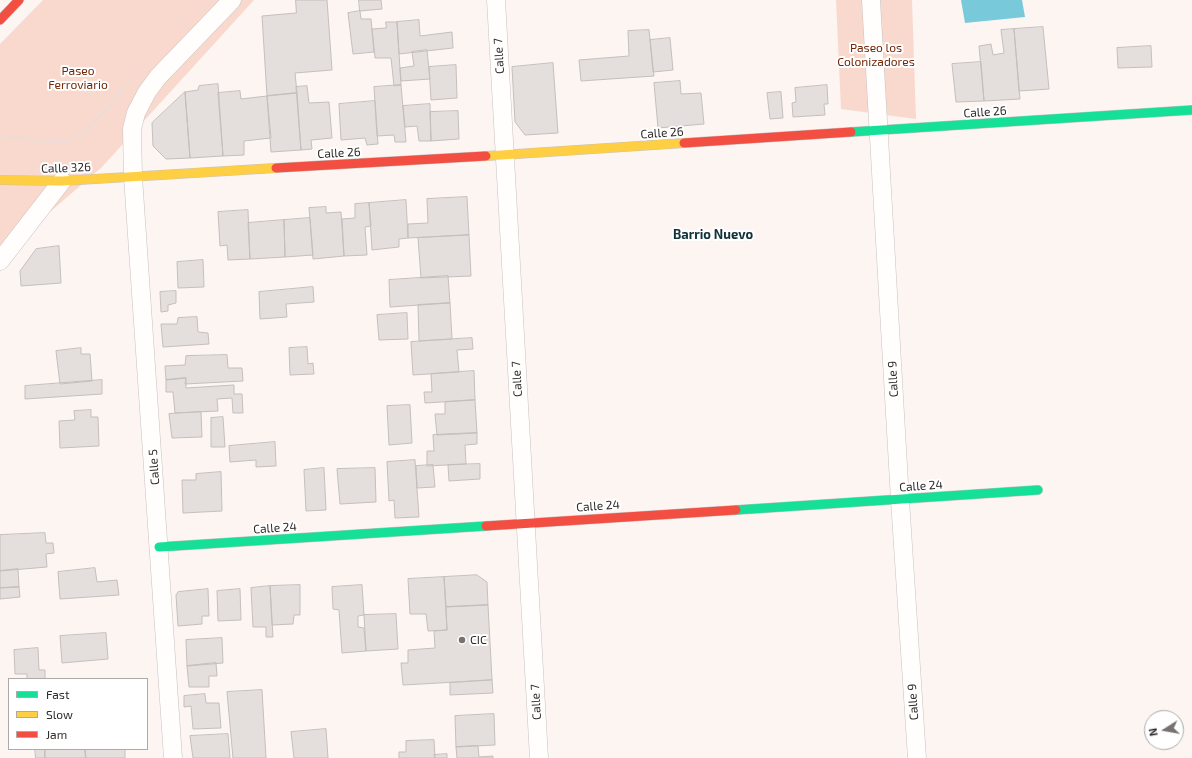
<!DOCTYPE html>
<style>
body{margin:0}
#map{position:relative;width:1192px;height:758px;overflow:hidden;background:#fcf5f2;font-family:"Exo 2",sans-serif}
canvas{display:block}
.legend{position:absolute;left:8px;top:678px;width:140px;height:72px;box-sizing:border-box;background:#fff;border:1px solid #acabaa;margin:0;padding:5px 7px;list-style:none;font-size:12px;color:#302c2a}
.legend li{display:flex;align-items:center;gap:8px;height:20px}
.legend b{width:20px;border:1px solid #acabaa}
.north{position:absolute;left:1144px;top:710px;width:40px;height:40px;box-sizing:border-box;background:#fff;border:1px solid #acabaa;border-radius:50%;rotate:259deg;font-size:11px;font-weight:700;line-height:16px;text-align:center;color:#302c2a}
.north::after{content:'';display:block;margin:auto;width:14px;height:18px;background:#777270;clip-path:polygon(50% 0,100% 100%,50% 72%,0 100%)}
</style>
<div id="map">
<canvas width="1192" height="758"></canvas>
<ul class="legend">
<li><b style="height:5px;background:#16e098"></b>Fast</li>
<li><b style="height:5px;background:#ffcf43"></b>Slow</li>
<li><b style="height:5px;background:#f24e42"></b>Jam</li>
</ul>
<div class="north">N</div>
</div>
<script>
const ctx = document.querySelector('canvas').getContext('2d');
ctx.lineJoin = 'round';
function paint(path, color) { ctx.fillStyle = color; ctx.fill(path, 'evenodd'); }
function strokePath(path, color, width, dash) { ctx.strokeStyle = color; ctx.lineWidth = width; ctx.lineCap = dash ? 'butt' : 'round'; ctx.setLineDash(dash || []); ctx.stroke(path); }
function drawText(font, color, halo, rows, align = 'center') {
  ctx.font = font + ' "Exo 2",sans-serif'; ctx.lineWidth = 4; ctx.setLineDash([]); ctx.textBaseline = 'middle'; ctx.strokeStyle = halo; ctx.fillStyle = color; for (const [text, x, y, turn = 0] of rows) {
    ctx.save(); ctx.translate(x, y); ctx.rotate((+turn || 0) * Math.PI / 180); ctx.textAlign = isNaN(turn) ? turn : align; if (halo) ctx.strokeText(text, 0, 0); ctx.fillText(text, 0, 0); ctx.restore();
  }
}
paint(new Path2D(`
 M43 0H254L102 167 0 255V44Z
 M836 0H912L916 119 841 109Z`), '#f9d9cd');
paint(new Path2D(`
 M961 0H1022L1025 17 965 23Z`), '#78cadb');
const building = new Path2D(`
 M296 0H327L332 70 295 73 297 93 267 96 262 16 296 13Z
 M359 0H381L382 9 360 11Z
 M360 11 361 19H371L374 52 353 54 348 13Z
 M419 20 420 36 452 32 453 48 399 54 397 22Z
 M386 22H397L401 85 394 86 391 58H375L372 29 386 28Z
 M1043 27 1049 89 1019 91 1014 29Z
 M1014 29 1020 99 984 101 979 46 991 44 993 55 1004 53 1001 30Z
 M649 30 654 76 581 81 579 60 629 56 628 31Z
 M670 38 673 70 653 72 650 40Z
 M1151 46 1152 67 1118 68 1117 48Z
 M427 50 430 79 401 81 400 68 414 66 412 52Z
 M981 62 984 101 956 102 952 64Z
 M553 63 558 133 525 135 515 122 512 67Z
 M456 65 457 98 431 100 429 67Z
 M680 81 681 94 701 93 704 124 658 128 654 83Z
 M218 84 223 156 190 158 185 92 198 90 199 86Z
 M401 85 406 142H395L394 135 377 136 374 87Z
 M827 85 828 104H824L825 115 793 117 792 103 796 102 795 88Z
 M307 86 309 103 329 102 332 138 311 140 312 149 301 150 296 87Z
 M240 91 241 99 267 96 271 138 244 141V155L223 156 218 93Z
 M185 92 190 158 166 159 153 146 152 123Z
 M781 92 783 118 770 119 767 93Z
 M297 93 301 150 271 152 267 96Z
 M375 101 378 144 367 145 365 138 341 140 339 104Z
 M430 104 431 141H419L417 126 405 127 403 106Z
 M458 111 459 139 431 141 430 112Z
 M467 197 469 235 408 238V224L428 223 427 199Z
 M406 200 408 238 399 239V247L372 250 369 203Z
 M369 203 371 226 365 227 367 255 344 256 342 219 355 218V204Z
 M326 207V213L341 212 344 256 313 259 309 208Z
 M248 210 250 259 228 260 227 245 220 246 218 212Z
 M310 218 313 255 285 257 284 220Z
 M284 220 285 257 250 259 248 223Z
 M469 235 471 276 421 278 418 238Z
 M59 246 61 283 21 286 20 271 36 249Z
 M203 260 204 287 178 288 177 262Z
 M448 276 450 303 390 307 389 280Z
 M313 287 314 302 286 304 287 317 260 319 259 292Z
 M176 291V303L168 305V311L161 312 160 292Z
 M450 303 452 339 419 341 418 305Z
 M407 313 408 339 379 340 377 315Z
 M197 317 198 332 208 333 209 344 163 347 161 324H177L178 318Z
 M472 338 473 349 457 350 459 372 413 375 411 342Z
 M307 347 308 364 313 363 314 374 290 375 289 348Z
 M81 348V354H90L92 381 60 384 56 351Z
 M227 355 228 368H242L243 381 185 384 186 378 166 380 165 366 185 365 186 356Z
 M474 371 475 400 425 403 424 392H432L431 374Z
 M186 378V388L234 385V394H242L243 413H233L232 398 217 399 218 411 175 413 173 392H166V380Z
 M102 380V394L25 399V386Z
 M475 400 477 433 437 435 435 414H445V402Z
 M410 405 412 443 389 445 387 406Z
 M91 410V417H98L99 446 60 448 59 421 75 420 74 411Z
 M201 412 202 437 172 438 169 414Z
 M223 417 225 447H211V418Z
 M477 433V444L465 445 466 464 427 466V451H434L433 435Z
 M275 442 276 466 256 467V460L230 462 229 446Z
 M415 460 419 517 395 518 394 500 389 501 387 462Z
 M480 464V479L449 481 448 465Z
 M433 465 435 487 417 488 416 466Z
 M324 468 326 510 306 511 304 470Z
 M375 468 376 502 340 504 337 469Z
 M221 472 222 511 183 513 182 480H196V474Z
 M45 533 46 543H53L54 553 46 554 47 567 0 571V535Z
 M95 568 97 582 117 580 119 595 60 599 58 572Z
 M18 569 19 587 0 588V571Z
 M477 575 487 582 488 605 446 607 444 577Z
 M444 577 447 630 428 631 426 614H410L408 579Z
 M300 585V615H294L293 624 272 625 270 586Z
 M362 585 364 615 358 616V627L364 628 366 651 342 653 339 610 333 609 332 587Z
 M270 586 273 637H266V627H253L251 588Z
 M19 587 20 597 0 599V588Z
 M208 589 209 616H202V624L178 626 176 595 178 592Z
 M240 589 241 620 218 621 217 591Z
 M488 605 492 680 403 685 401 663H408V650L435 648 434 631 447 630 446 607Z
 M396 614 398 649 366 651 364 615Z
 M106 633 108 659 62 663 60 636Z
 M222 638 223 663 187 666 186 640Z
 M38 648 39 670H45V679H27V674H15L14 650Z
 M216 663 217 676H209V687H189L187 666Z
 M492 680 493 693 450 695V683Z
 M262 690 266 758H233L227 692Z
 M205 694 206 703H219L221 728 193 729 191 706 184 707V696Z
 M494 714 495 745 456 747 455 716Z
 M326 729 328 758H294L291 732Z
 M228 734 230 758H193L190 736Z
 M434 740 435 758H399V752H406V741Z
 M478 746 479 757 493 756V758H457L456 747Z
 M35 749H45V758H36Z
 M45 749H85L86 758H45Z
 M85 749H125V758H86Z
 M447 754V758H435L434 755Z`);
paint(building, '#e4dedc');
strokePath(building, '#c4bfbd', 1);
const street = new Path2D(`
 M496 0 539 758
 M871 0 900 500 917 758
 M0 261 62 181
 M173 758 133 177 132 129 136 113 147 92 158 77 232 0`);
const fast = new Path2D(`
 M851 132 1192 110
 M736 510 1038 490
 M159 547 486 526`);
const slow = new Path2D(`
 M486 156 684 143
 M0 180 62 181 276 168`);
const jam = new Path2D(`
 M0 20 19 0
 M684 143 851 132
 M276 168 486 156
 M486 526 736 510`);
strokePath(street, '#c8c2c0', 19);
strokePath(fast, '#c8c2c0', 10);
strokePath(slow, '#c8c2c0', 10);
strokePath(jam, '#c8c2c0', 10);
strokePath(new Path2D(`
 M0 136C16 137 57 145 70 140 92 132 117 95 132 77`), '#e1dfde', 2.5, [2, 2]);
strokePath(street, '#fffefd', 18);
strokePath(fast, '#16e098', 9);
strokePath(slow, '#ffcf43', 9);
strokePath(jam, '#f24e42', 9);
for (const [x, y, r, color] of [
 [462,640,4,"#777270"]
]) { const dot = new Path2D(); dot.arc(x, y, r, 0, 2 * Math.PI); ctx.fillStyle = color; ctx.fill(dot); strokePath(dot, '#fff', 1.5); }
drawText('12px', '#722807', '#fff', [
 ["Paseo los",876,48],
 ["Colonizadores",876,62],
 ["Paseo",78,71],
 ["Ferroviario",78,85]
]);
drawText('12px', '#302c2a', '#fff', [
 ["Calle 7",499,56,-93],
 ["Calle 26",985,112,-4],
 ["Calle 26",662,133,-4],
 ["Calle 26",339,153,-3],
 ["Calle 326",66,168,-2],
 ["Calle 7",517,379,-93],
 ["Calle 9",893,379,-93],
 ["Calle 5",154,467,-94],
 ["Calle 24",921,486,-4],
 ["Calle 24",598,506,-4],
 ["Calle 24",275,528,-4],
 ["Calle 7",536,702,-93],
 ["Calle 9",913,702,-94]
]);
drawText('12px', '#302c2a', '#fff', [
 ["CIC",470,640]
], 'left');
drawText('bold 13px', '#12333a', '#fff', [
 ["Barrio Nuevo",713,235]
]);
</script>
